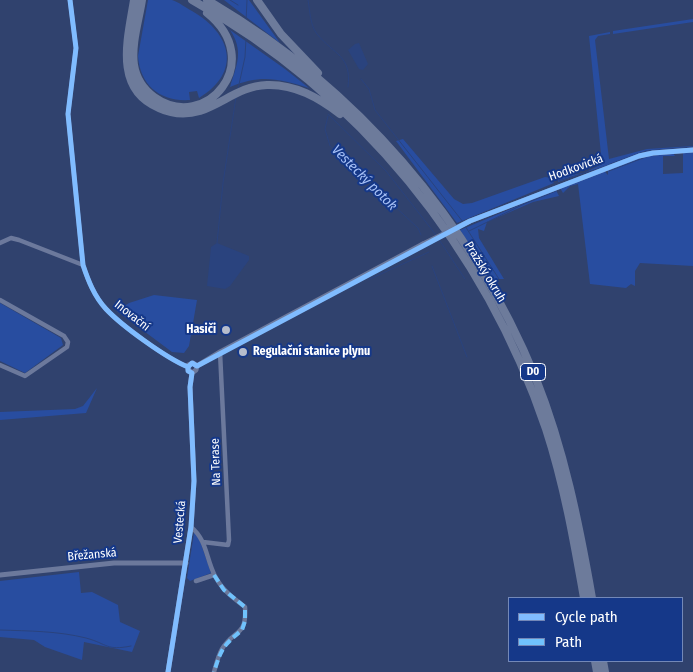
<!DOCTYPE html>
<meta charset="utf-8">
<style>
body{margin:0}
#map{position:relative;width:693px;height:672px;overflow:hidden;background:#30426e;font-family:"Fira Sans Condensed",sans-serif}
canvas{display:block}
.legend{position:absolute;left:508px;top:597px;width:175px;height:65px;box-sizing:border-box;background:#153889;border:1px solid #7388b8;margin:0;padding:6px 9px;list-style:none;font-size:15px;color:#fff}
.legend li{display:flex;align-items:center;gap:10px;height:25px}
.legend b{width:25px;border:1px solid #7388b8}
</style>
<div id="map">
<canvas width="693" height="672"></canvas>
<ul class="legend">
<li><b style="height:6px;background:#80bcff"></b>Cycle path</li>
<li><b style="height:6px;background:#70c2fc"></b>Path</li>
</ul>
</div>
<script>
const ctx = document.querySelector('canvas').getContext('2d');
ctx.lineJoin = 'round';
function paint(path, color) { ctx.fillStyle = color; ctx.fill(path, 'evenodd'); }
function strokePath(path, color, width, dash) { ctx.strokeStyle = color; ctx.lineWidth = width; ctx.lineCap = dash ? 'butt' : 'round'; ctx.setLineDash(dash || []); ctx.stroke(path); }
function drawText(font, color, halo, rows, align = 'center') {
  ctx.font = font + ' "Fira Sans Condensed",sans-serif'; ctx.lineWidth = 4; ctx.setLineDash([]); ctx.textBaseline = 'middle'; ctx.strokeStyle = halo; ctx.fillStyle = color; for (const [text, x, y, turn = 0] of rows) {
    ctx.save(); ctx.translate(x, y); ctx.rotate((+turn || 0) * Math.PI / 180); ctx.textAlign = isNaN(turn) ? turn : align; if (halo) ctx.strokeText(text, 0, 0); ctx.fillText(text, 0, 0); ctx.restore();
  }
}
paint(new Path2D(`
 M148 0C155 0 165 0 172 0 179 2 186 8 192 11 232 34 242 72 199 98L197 91 189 92 190 100C161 102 140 86 138 56Z
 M224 0H249L280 43Z
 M693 19V22L613 34V31Z
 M230 30 285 69 309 88C278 79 262 74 230 87 237 64 244 51 230 30Z
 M610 32V34L598 36 595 40 609 159 647 149 693 146V148L638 155 558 182V177L584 173 602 164 589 36Z
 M403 139 454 199 463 204 472 203 545 177 551 178 554 183 457 223 396 141Z
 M683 152H693V266L640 263 635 271V286L631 284 626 288 590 284 578 184 570 186 563 193 560 188 604 171 608 175V170L642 157 673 153 675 156H663V174L683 173Z
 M556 190 559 196 533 202 487 222 484 231 478 229 479 238 504 279H492L460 230Z
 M154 295 197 300 189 346 184 353 172 352 117 311 129 303Z
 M0 303 61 338 63 345 25 373 0 361Z
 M97 388 86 413 0 420V412L75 409 83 406Z
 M194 533 198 535 211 573 190 581 187 578Z
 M79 572 81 593 92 592 118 605 120 622 140 631 132 652 84 642 82 660 45 647 34 640 0 637V581Z`), '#284da0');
paint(new Path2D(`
 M359 43 368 64 363 70 359 69 348 50 355 44Z
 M217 243 249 256V260L230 286 225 289 207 286 211 247Z`), '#2a437e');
strokePath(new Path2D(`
 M230 0 238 5
 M308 0C310 11 310 25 317 34 334 55 352 55 348 87
 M246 22 247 0
 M361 79 369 89 375 110 463 222
 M238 89 245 57 246 38
 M328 114 386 171 436 235
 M328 116 325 129 330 146 418 228 421 235
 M610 164 646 151 693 147
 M609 171 646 157
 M558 181 594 170
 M553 183H554
 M465 226 499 279
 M469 231 524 204 556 191
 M438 238 465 279
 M217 243 223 183 236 97
 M432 266 467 357
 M370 279 429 252
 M0 630C29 631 58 631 86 638 108 644 106 651 131 646`), '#2a437e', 1);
strokePath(new Path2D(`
 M70 0 76 48 68 114 83 265C88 280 94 296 106 309 122 326 166 358 188 367
 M0 243 11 238 19 240 83 265
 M0 300 64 336 68 342 67 347 25 376 0 365
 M191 527C207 540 206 559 215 576 222 590 233 598 245 607 247 637 234 629 222 649 218 656 216 665 214 672
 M203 542 228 545 229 540 220 352
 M196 581 214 575`), '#6c799c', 4.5);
strokePath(new Path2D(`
 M470 221 639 156 653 153 693 150
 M192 373 188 369V365L193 363 197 366
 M0 575 114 563H186
 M168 672 191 527 194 481 190 387 192 373 196 370 197 366 220 352 423 244`), '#6c799c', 5);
strokePath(new Path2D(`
 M134 0C128 38 113 89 159 108 172 114 186 115 200 111 224 103 240 86 267 85 295 84 319 98 340 114
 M142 0C139 20 131 44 134 65 136 77 143 89 154 97 206 134 267 61 207 13
 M192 0C359 93 485 248 546 429 564 484 574 541 584 598
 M207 0C355 86 471 220 536 379 564 449 579 524 592 598
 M257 0 281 34 318 73
 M595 661 597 672
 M603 661 605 672`), '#6d7b9b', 8);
strokePath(new Path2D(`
 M423 244 470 221`), '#6c799c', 5);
strokePath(new Path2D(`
 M214 575 224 590 245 607V621L242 630C223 646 222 647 214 672`), '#70c2fc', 4, [8, 4]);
strokePath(new Path2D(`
 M70 0 76 48 68 114 83 265C88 280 94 296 106 309 122 326 166 358 188 367
 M188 367 192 363 197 366 470 221 639 156 653 153 693 150
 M168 672 191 527 194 481 190 387 192 373 188 371V367`), '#80bcff', 5);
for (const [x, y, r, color] of [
 [226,330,5,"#b7bdcc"],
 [243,352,5,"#b7bdcc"]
]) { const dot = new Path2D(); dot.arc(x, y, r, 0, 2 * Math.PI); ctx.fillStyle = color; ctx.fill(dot); strokePath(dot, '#153889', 2); }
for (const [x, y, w] of [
 [533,372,25]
]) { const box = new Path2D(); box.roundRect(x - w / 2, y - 8.5, w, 17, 4); ctx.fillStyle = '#153889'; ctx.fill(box); strokePath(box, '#fff', 1); }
drawText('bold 11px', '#fff', null, [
 ["D0",533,372]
]);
drawText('12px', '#fff', '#153889', [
 ["Hodkovická",576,168,-20],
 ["Pražský okruh",485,272,59],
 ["Inovační",132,316,38],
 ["Na Terase",216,462,-92],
 ["Vestecká",180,522,-85],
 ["Břežanská",92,555,-5]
]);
drawText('bold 12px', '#fff', '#153889', [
 ["Hasiči",216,330],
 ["Regulační stanice plynu",253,352,"left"]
], 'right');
drawText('italic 14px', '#a7c1f7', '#153889', [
 ["Vestecký potok",364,178,45]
]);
</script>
